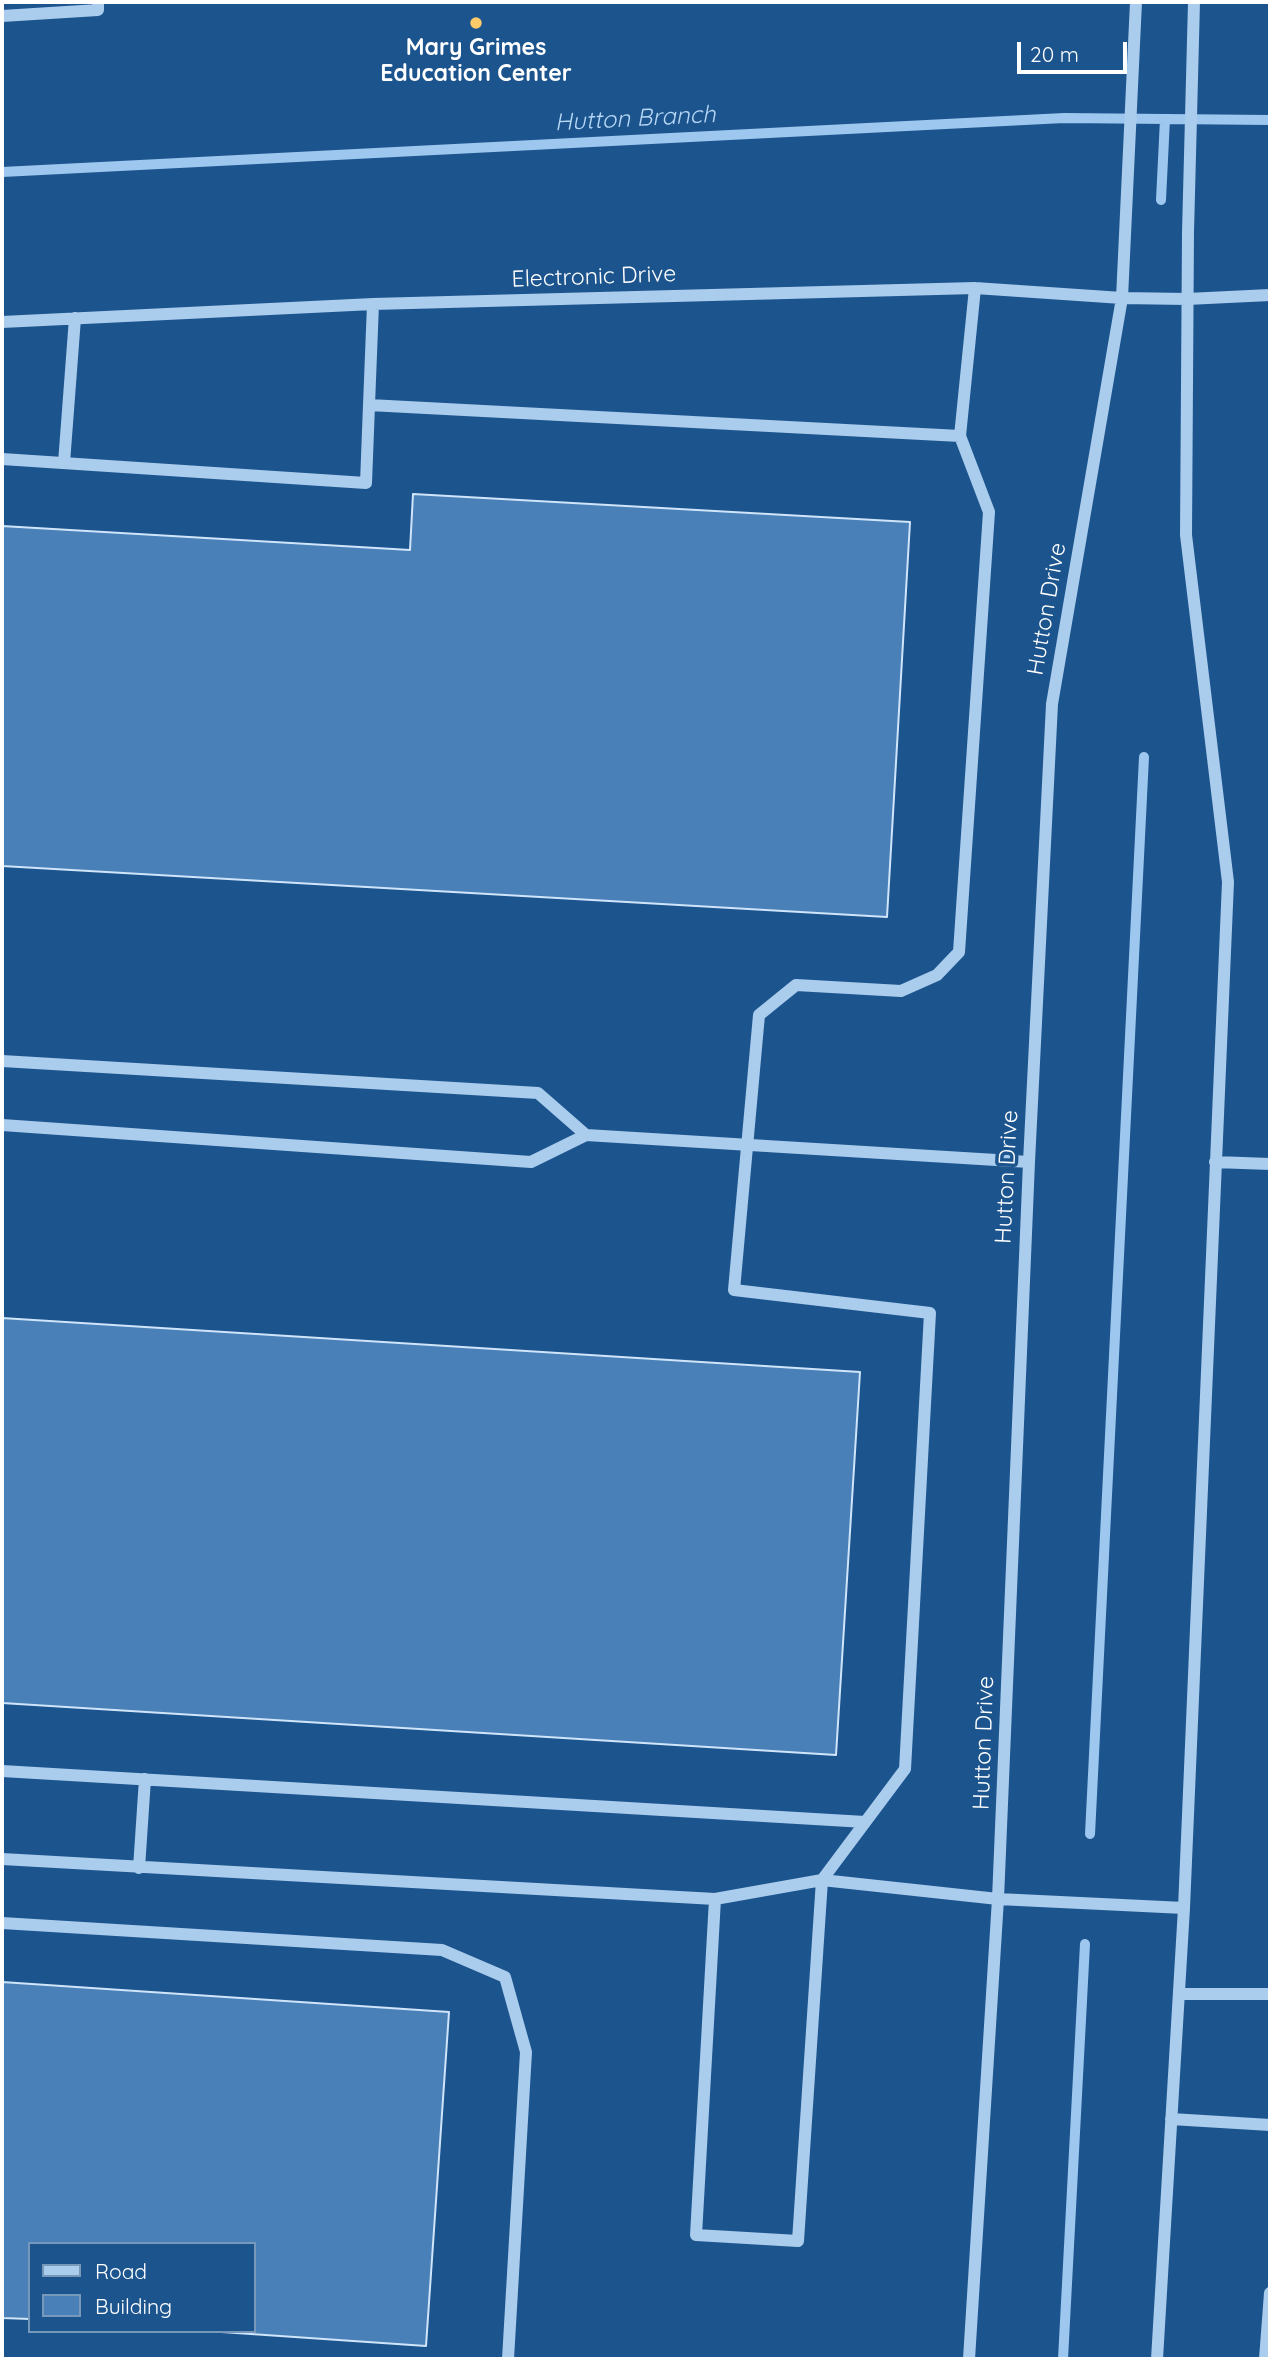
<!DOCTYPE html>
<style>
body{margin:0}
#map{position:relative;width:1272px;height:2361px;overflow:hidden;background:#1c548e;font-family:Quicksand,sans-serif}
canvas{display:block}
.frame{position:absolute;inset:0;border:4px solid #fff;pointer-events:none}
.legend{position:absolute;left:28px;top:2242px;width:228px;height:91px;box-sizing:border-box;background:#1c548e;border:2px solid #7798bb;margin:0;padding:9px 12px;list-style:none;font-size:21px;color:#fff}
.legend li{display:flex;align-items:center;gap:14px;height:35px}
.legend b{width:35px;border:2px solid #7798bb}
.scale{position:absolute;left:1017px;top:42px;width:110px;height:32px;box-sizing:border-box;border:4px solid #fff;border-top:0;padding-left:9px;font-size:21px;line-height:24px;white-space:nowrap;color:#fff;-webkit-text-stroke:5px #1c548e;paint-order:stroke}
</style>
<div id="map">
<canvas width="1272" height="2361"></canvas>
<div class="frame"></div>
<ul class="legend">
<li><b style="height:9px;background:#aacced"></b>Road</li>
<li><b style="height:19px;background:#4980b8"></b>Building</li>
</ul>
<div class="scale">20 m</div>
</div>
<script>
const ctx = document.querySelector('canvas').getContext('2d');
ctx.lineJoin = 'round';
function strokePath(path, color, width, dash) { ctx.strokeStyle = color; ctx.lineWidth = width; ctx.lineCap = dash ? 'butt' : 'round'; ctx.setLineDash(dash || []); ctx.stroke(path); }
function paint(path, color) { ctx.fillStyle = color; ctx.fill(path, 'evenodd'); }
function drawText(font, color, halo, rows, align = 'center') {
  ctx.font = font + ' Quicksand,sans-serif'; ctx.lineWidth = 7; ctx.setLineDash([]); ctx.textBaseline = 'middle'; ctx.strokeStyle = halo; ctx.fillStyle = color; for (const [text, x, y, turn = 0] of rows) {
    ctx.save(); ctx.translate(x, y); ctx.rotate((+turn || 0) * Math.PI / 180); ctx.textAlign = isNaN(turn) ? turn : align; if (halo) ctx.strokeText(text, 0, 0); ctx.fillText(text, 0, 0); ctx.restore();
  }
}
strokePath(new Path2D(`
 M2 172 1064 118 1270 120
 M1161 200 1165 119
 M1090 1834 1144 757
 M1063 2359 1085 1944`), '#9dc7ef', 10);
const building = new Path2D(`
 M413 494 910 522 887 917 2 866V526L410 550Z
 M2 1318 860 1372 836 1755 2 1703Z
 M2 1982 449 2012 426 2346 207 2331H254V2244H30V2319L2 2318Z`);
paint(building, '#4980b8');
strokePath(building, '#d0e5fa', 2);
strokePath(new Path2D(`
 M2 16 98 10V2
 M2 322 373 304 975 288 1122 298 1187 299 1270 295
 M369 405 373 304
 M960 436 975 288
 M2 459 366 483 369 405 960 436 989 512 959 952 937 975 901 991 796 985 759 1015 734 1290 930 1313 905 1769 822 1880 798 2241 696 2235 715 1899
 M64 463 75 318
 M2 1061 538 1093 586 1135
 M2 1125 531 1162 586 1135 1029 1162
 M1215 1162 1270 1164
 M2 1771 865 1822
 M2 1859 715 1899 822 1880 998 1899 1184 1908
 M139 1868 145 1779
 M2 1923 442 1950 505 1977 526 2052 508 2359
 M1179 1994H1270
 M1171 2119 1270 2125
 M969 2359 998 1899 1029 1162 1052 704 1122 298 1136 2
 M1157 2359 1184 1908 1228 882 1186 535 1188 232 1194 2
 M1265 2359 1270 2293`), '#aacced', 12);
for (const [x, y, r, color] of [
 [476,23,7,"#fecb68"]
]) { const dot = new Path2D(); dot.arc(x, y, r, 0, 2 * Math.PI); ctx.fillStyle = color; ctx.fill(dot); strokePath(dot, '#1c548e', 2.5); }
drawText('bold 23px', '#fff', '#1c548e', [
 ["Mary Grimes",476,48],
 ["Education Center",476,74]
]);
drawText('23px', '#fff', '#1c548e', [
 ["Electronic Drive",594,277,-2],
 ["Hutton Drive",1047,609,-80],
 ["Hutton Drive",1007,1177,-87],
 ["Hutton Drive",984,1743,-88]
]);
drawText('italic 24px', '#b6d6f5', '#1c548e', [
 ["Hutton Branch",635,119,-3]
]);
</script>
